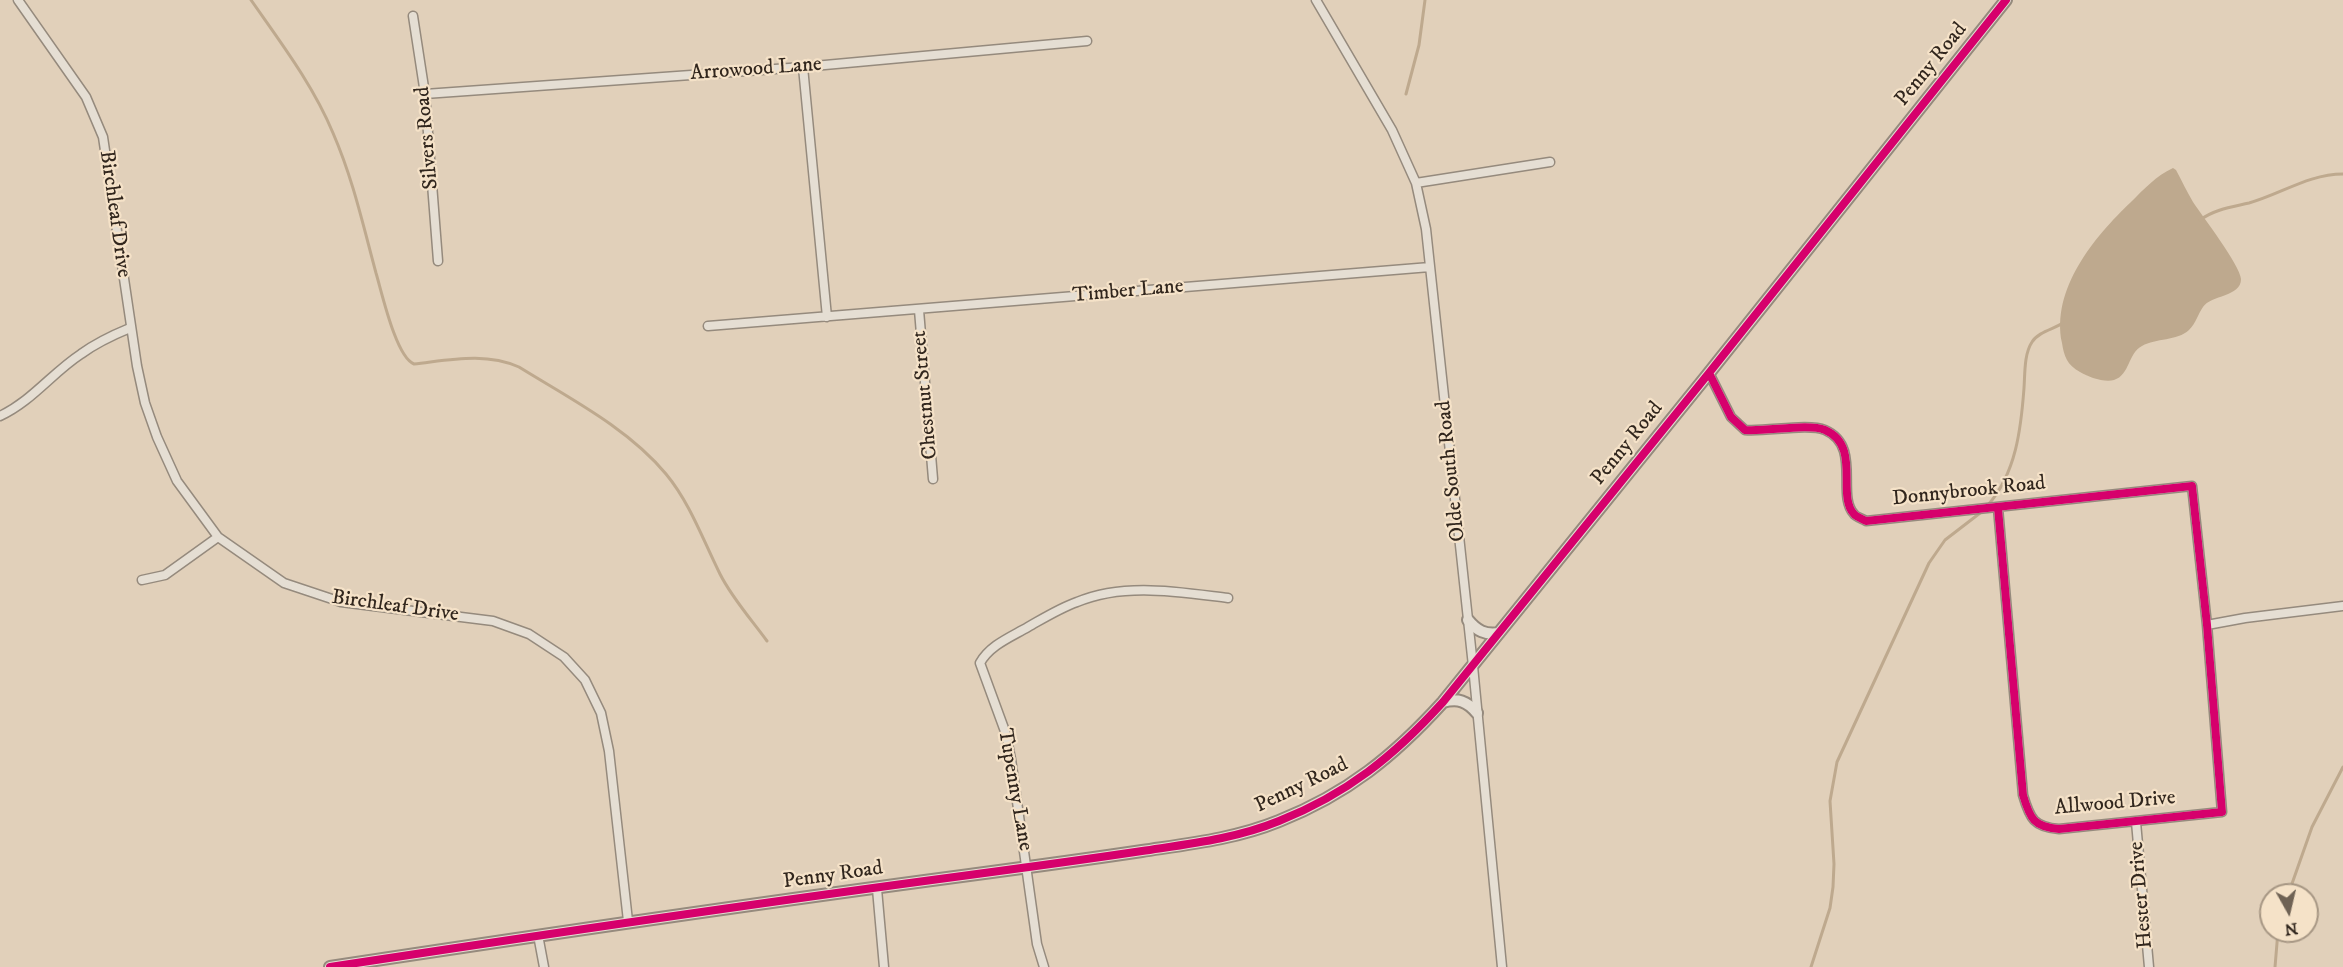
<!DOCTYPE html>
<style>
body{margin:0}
#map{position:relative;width:2343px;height:967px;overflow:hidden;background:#e1d0ba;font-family:"IM FELL DW Pica",serif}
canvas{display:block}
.north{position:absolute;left:2259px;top:883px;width:60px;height:60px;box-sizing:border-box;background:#f5e2c8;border:2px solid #a79784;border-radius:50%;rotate:172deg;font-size:16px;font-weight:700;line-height:24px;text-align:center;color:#31261d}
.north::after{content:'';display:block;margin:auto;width:21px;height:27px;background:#6f6254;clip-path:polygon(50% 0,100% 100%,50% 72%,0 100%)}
</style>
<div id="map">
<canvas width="2343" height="967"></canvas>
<div class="north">N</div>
</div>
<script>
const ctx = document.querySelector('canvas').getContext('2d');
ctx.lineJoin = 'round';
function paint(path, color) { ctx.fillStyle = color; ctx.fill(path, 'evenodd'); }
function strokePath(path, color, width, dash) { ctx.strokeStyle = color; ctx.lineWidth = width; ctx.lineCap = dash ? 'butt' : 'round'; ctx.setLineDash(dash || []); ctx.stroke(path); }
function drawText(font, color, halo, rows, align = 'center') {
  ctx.font = font + ' "IM FELL DW Pica",serif'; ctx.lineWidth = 4.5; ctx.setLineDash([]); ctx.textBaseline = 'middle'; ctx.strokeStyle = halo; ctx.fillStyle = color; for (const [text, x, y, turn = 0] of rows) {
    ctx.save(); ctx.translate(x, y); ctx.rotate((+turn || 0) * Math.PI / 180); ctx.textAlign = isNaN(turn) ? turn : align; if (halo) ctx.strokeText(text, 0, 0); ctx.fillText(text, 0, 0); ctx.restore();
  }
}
paint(new Path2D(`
 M2173 168 2176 170C2182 181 2187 192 2193 202 2203 217 2240 265 2241 279 2241 297 2211 295 2203 307 2198 314 2196 323 2189 330 2177 341 2156 338 2142 346 2128 353 2130 375 2114 380 2105 383 2088 377 2080 372 2067 365 2064 356 2062 343 2051 289 2094 237 2131 202 2144 189 2156 176 2173 168Z`), '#bea98e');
strokePath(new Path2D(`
 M251 0C281 43 313 85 333 133 353 179 363 225 376 273 382 293 396 357 414 364 450 360 485 352 519 367 569 398 628 428 666 474 690 503 703 540 720 574 732 598 751 619 767 641
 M1406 94 1419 45 1425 0
 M2200 220C2215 209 2232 207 2249 203 2281 194 2309 174 2343 174
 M1988 505C2016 473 2021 429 2024 388 2025 374 2024 354 2032 342 2038 332 2054 329 2063 323
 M2288 895 2312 827 2343 767
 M1811 967 1830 908 1833 887 1834 864 1830 801 1837 762 1929 563 1945 540 1984 510
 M2275 967 2278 931`), '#bea98e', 3);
const minor = new Path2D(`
 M18 0 86 97 103 137 137 366 145 403 157 437 177 481 218 537 284 583 341 602 493 621 529 634 564 657 585 680 601 713 609 751 628 921
 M1316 0 1392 130 1416 183 1426 229 1473 666 1502 967
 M413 16 425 94 438 261
 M803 67 827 317
 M425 94 803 67 1087 41
 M1416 183 1550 162
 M919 310 933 479
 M708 326 1430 267
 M1709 373 1731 417 1745 430C1766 432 1808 423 1825 430 1862 446 1836 495 1854 514 1856 517 1863 519 1866 521L2192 486 2207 625 2222 812 2059 829C2034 827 2030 819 2023 795L1998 508
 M0 416C32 401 52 373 81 354 96 343 113 335 130 328
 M142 580 165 575 218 537
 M2207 625 2245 618 2343 606
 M2136 822 2149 967
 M877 889 884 967
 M538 935 544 967
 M1044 967 1037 944 1011 759 1006 734 980 663C990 645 1011 637 1028 627 1044 618 1060 608 1077 602 1124 582 1179 592 1228 598`);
const tertiary = new Path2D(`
 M1468 620C1477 631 1485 635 1499 633
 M1443 702C1458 698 1467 701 1477 713
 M330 967C540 935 751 904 962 876 1022 868 1082 860 1142 851 1188 844 1235 839 1279 821 1347 794 1394 756 1443 702L1709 373 2006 0`);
strokePath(minor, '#958a7d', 11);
strokePath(tertiary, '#958a7d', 14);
strokePath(minor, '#e5ded3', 8);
strokePath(tertiary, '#e5ded3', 10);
strokePath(new Path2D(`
 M1709 373 1731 417 1745 430C1766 432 1808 423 1825 430 1862 446 1836 495 1854 514 1856 517 1863 519 1866 521L2192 486 2207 625 2222 812 2059 829C2034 827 2030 819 2023 795L1998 508
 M330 967C540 935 751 904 962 876 1022 868 1082 860 1142 851 1188 844 1235 839 1279 821 1347 794 1394 756 1443 702L1709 373 2006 0`), '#d6006c', 8);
drawText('21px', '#31261d', '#f5e2c8', [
 ["Penny Road",1932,65,-51],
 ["Arrowood Lane",756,70,-4],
 ["Silvers Road",428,138,-95],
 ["Birchleaf Drive",114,214,82],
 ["Timber Lane",1128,292,-5],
 ["Chestnut Street",926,395,-95],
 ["Penny Road",1628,444,-51],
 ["Olde South Road",1452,471,-96],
 ["Donnybrook Road",1969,492,-6],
 ["Birchleaf Drive",395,607,8],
 ["Penny Road",1302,786,-26],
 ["Tupenny Lane",1014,790,80],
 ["Allwood Drive",2115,804,-5],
 ["Penny Road",833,876,-8],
 ["Hester Drive",2142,895,-95]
]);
</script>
